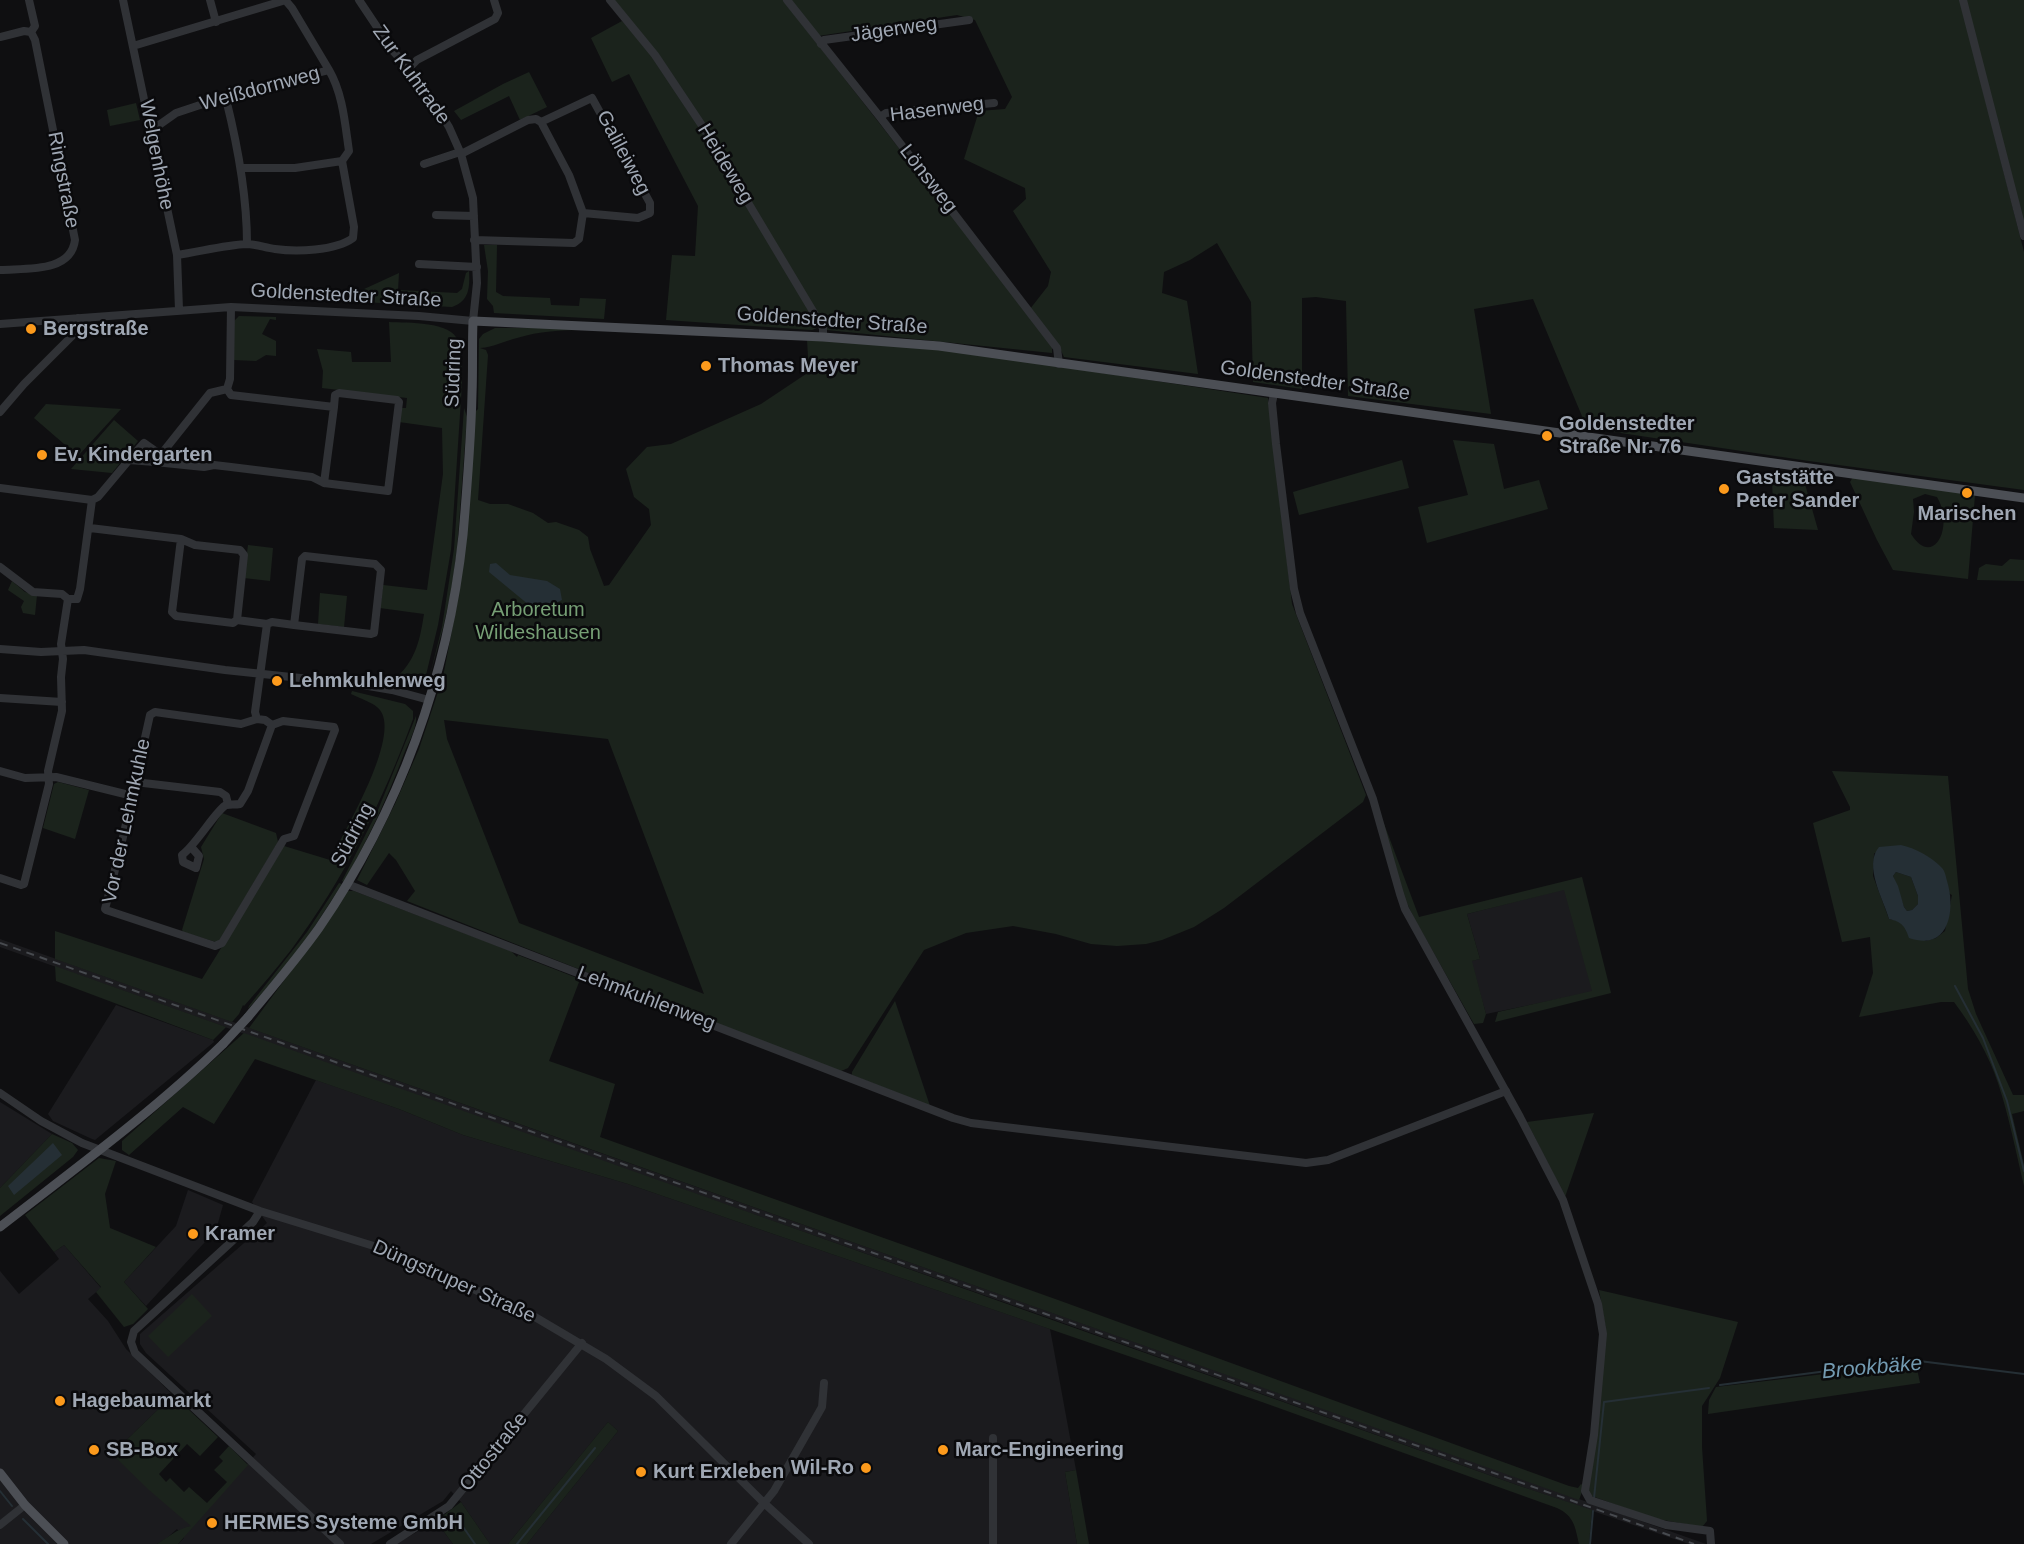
<!DOCTYPE html>
<meta charset="utf-8">
<style>
body{margin:0}
canvas{display:block;background:#0f0f11}
</style>
<canvas width="2024" height="1544"></canvas>
<script>
const ctx = document.querySelector('canvas').getContext('2d');
ctx.lineJoin = 'round';
function paint(path, color) { ctx.fillStyle = color; ctx.fill(path, 'evenodd'); }
function strokePath(path, color, width, dash) { ctx.strokeStyle = color; ctx.lineWidth = width; ctx.lineCap = dash ? 'butt' : 'round'; ctx.setLineDash(dash || []); ctx.stroke(path); }
function drawText(font, color, halo, rows, align = 'center') {
  ctx.font = font + ' Helvetica,sans-serif'; ctx.lineWidth = 5; ctx.setLineDash([]); ctx.textBaseline = 'middle'; ctx.strokeStyle = halo; ctx.fillStyle = color; for (const [text, x, y, turn = 0] of rows) {
    ctx.save(); ctx.translate(x, y); ctx.rotate((+turn || 0) * Math.PI / 180); ctx.textAlign = isNaN(turn) ? turn : align; if (halo) ctx.strokeText(text, 0, 0); ctx.fillText(text, 0, 0); ctx.restore();
  }
}
paint(new Path2D(`
 M1565 889 1593 992 1486 1014 1471 961 1480 959 1467 914Z
 M0 939 595 1151 1706 1544H1689L1517 1485 1052 1319 593 1158 0 947Z
 M116 1005 213 1040 214 1042 95 1140 92 1139 53 1121 48 1114Z
 M316 1080 399 1109 463 1135 628 1184 1050 1329 1076 1470 1065 1472 1077 1544H527L618 1431 608 1422 508 1544H490L461 1502 451 1491 443 1501 371 1544H178L184 1538 177 1529 167 1538 157 1544H0V1271L19 1294 59 1259 54 1252 64 1245 101 1288 88 1299 108 1321 126 1349 173 1395 112 1454 192 1526 256 1454 146 1353 140 1344V1334L267 1223 252 1202Z
 M0 1102 52 1134 0 1188Z
 M188 1190 223 1205 216 1230 146 1306 124 1282 176 1226Z
 M436 1521 453 1544H396Z`), '#1b1b1e');
paint(new Path2D(`
 M613 0H783L1052 344V353L827 330 702 123Z
 M790 0H1960L2024 252V490L1809 461 1587 428 1533 299 1474 309 1491 414 1348 396 1346 301 1316 297 1302 298V389L1253 382 1251 302 1217 243 1190 260 1164 272 1162 293 1187 301 1198 374 1064 357 1058 344 1030 309 1048 286 1051 272 1013 211 1026 199 1025 188 964 159 979 111 1005 109 1012 97 975 20 957 15 818 36Z
 M1966 0H2024V224Z
 M622 21 653 56 671 81 819 323 817 328 812 330 666 320 672 255 695 256 698 206 629 74 612 82 591 38Z
 M529 72 547 107 520 120 509 96 461 120 454 111 503 84Z
 M136 103 140 120 110 126 107 110Z
 M484 245H497L496 292 503 296 550 298 551 305 579 306 580 298 606 299 604 319 494 313 493 306 487 299 488 271Z
 M469 271C470 288 469 301 452 307L363 302 362 290 399 273 398 290 457 293 462 289 466 273Z
 M239 316 276 317V320L270 319 262 334 276 341V356L266 355 256 361 234 360V321Z
 M389 322C407 323 452 321 458 341 462 355 462 370 462 384L451 550 438 625 426 675 421 681 395 679C416 660 420 640 424 614L380 608 383 585 427 590 443 474 442 428 399 422 401 408H406L407 398 322 388 323 371 317 349 351 352 352 362H391Z
 M495 328H580L584 330C561 330 539 331 517 338 504 341 494 347 480 348L486 350 488 355 478 500 490 504H508L533 513 548 523 556 522 579 530 588 537 590 549 604 586 609 585 651 525 649 509 634 497 626 469 647 447 671 444 761 404 809 372 807 340 938 348 1268 398 1292 604 1366 795 1363 802 1224 908 1194 927 1162 940 1146 944 1117 946 1091 944 1056 934 1013 926 966 933 924 950 848 1068 839 1072 407 901 415 891 396 860 389 853 367 885 357 880 395 804 419 749 443 677 458 599 474 413 478 409 479 339 483 334ZM444 720 608 739 704 994 519 923 447 739Z
 M46 404 121 409 78 456 34 418Z
 M464 408 467 417 457 549 451 593 443 628 429 679 442 627 454 549Z
 M114 420 138 441 112 473 71 469Z
 M1453 440 1494 444 1504 489 1539 480 1548 509 1427 543 1418 507 1468 495Z
 M1402 460 1409 488 1299 515 1293 492Z
 M1853 477 1975 495 1968 579 1893 570 1877 540 1850 482ZM1925 494 1937 497C1955 527 1933 569 1911 534L1914 512 1913 499Z
 M1772 481 1805 484 1818 530 1774 528Z
 M248 545 273 548 270 581 244 578Z
 M2010 559 2024 560V581L1977 580 1979 568 1986 564 2002 566Z
 M12 581 25 592 37 595 35 615 23 613 21 607 24 601 8 590Z
 M320 593 347 596 344 627 318 624Z
 M352 691 405 704 413 711V719C383 801 344 879 291 950 276 969 260 988 244 1006L243 1005 239 1014 232 1022 55 959V931L202 979 284 846 330 860C344 832 401 737 380 710 375 703 359 698 351 694Z
 M416 716C417 727 410 740 405 751 388 797 368 839 344 882L342 881 378 810Z
 M1832 771 1948 776 1968 989 1976 1014 2013 1095H2024V1111L2012 1114 2024 1165V1186C2016 1152 2009 1116 1998 1083 1989 1055 1972 1026 1954 1002H1941L1859 1017 1873 973 1870 937 1842 942 1813 823 1850 810V807ZM1874 853 1952 895 1945 931 1936 938 1926 941 1899 921 1889 919 1873 876Z
 M58 782 89 790 75 839 43 828 54 784Z
 M1377 805 1419 917 1582 877 1611 993 1495 1022 1498 1012 1592 991 1564 890 1467 914 1480 959 1472 961 1486 1014 1483 1023 1474 1024 1414 918 1404 897Z
 M222 813 276 833 278 842 219 941 216 942 183 932 182 930 204 859 201 847Z
 M1896 872 1911 877 1918 896V904L1912 910 1907 911 1904 907 1893 876Z
 M339 883 342 884 311 932 283 970 248 1009 249 1006 307 932Z
 M347 891H354L511 951 517 957 518 955 577 978 579 982 549 1061 615 1084 600 1137 1058 1300 1569 1486 1578 1488 1581 1484 1584 1486 1579 1500 249 1028 314 940Z
 M55 966 226 1027 213 1040 56 981Z
 M895 1001 930 1106 852 1075V1072Z
 M244 1033 1517 1485 1592 1510 1589 1544H1579C1575 1526 1574 1516 1557 1508L1262 1402 628 1184 463 1135 399 1109 255 1059 214 1124 183 1107 129 1155 122 1150V1141Z
 M1594 1113 1565 1197 1527 1122Z
 M52 1134 72 1143 78 1150 73 1157 0 1216V1188Z
 M99 1158 116 1161 105 1194 110 1228 156 1247 124 1282 148 1309 133 1324 124 1327 96 1292 101 1287 64 1245 54 1252 25 1215Z
 M1599 1290 1738 1322 1720 1378 1702 1406V1447L1707 1521 1702 1527 1652 1518 1592 1496 1589 1490 1606 1329Z
 M192 1294 212 1316 168 1357 148 1336Z
 M1908 1364H1916L1920 1383 1708 1414 1709 1400 1716 1387Z
 M173 1395 218 1437 200 1456 187 1444 159 1474 166 1482 170 1478 184 1492 189 1487 207 1503 227 1482 214 1470 223 1461 219 1457 229 1446 248 1465 178 1544H157C172 1535 175 1530 191 1526L149 1490 112 1454Z
 M608 1422 618 1431 527 1544H508Z
 M1076 1470 1089 1544H1077L1065 1472Z
 M461 1502 490 1544H453L436 1521Z`), '#1b231c');
paint(new Path2D(`
 M496 563 510 575 547 581 560 589 562 600 545 608 529 605 489 572 490 564Z
 M1901 845C1915 848 1932 857 1942 868 1945 871 1946 877 1947 881 1956 910 1949 952 1909 938 1905 926 1902 922 1889 919 1884 900 1863 866 1879 847ZM1896 872 1911 877 1918 896V904L1912 910 1907 911 1904 907 1898 886 1893 876Z
 M53 1143 62 1155 14 1195 8 1186Z`), '#252f35');
strokePath(new Path2D(`
 M1955 986 1983 1038 2007 1101 2024 1171
 M1720 1385 1911 1360 2024 1374
 M0 1491 12 1506
 M1594 1498 1604 1402 1709 1388
 M23 1519 48 1544
 M461 1524 475 1544
 M517 1544 595 1448
 M1590 1544 1593 1511`), '#252f35', 2);
strokePath(new Path2D(`
 M123 0 177 255 179 310
 M210 0 216 22
 M610 0 655 55 701 124 823 328V337
 M787 0 880 117 1057 348 1059 364
 M1963 0 2024 236
 M0 37 24 31 31 32
 M821 44 824 40 969 20
 M133 46 286 0
 M409 68 417 60 495 19 498 13 494 0
 M226 99C238 147 247 194 247 244
 M880 117 886 113 994 103
 M541 122 569 175 583 213
 M152 130 176 113 203 104 329 70 292 8 286 1
 M461 154 528 120 536 119 541 122 592 98 650 203V213L638 218 583 213 579 239 574 243 474 240
 M424 164 460 152
 M242 168H295L342 161 349 151C345 124 343 94 329 70
 M436 215 474 216
 M177 255C199 252 224 245 247 244 256 244 266 248 275 249 296 252 335 251 353 238L354 227 342 161
 M419 264 477 267
 M0 270C26 268 71 273 75 240L35 40 31 32 35 26 29 0
 M0 324 231 307 419 316 473 321 477 283 473 198 461 154 449 127 429 95 409 68 393 51 359 0
 M1274 394 1272 403 1276 444 1294 589 1300 613 1373 799 1400 894 1405 909 1520 1117 1563 1200 1598 1304 1603 1334 1594 1435 1585 1491 1590 1500 1666 1525 1710 1531 1711 1544
 M0 412 24 384 78 330V318
 M129 460 144 443 161 455
 M155 462 204 467 214 465 231 467 312 477 324 483 334 407 231 395 227 389
 M324 483 388 491 399 402 397 400 339 393 335 395 334 407
 M0 488 92 500
 M92 500 98 497 129 460 155 462 210 393 227 389 230 379 231 307
 M90 528 181 539 195 545 240 550 244 555 237 620
 M181 539 172 612 176 616 233 623 237 620 267 624
 M0 567 33 592 62 594 68 599
 M0 649 41 652 84 650 225 670 357 684 392 690 429 700
 M0 698 62 702
 M155 712 241 724 257 719 265 720 272 725 283 721 334 727 335 730 294 836 284 839 222 943 215 946 106 910 105 909 121 846 150 715Z
 M257 719 255 712 267 624 272 622 294 625 302 559 305 556 375 564 381 570 374 633 371 634 294 625
 M0 771 25 778 56 777 133 796
 M135 782 220 792 226 796 228 804
 M192 848 199 856 196 868 183 862 182 855C196 845 217 809 226 805 230 804 235 805 240 804L248 791 272 725
 M0 878 21 885 24 884 49 784 48 771 62 711 61 677 63 659 61 644 68 599H77L80 589 92 500
 M347 884 953 1118 971 1123 1306 1163 1328 1160 1506 1091
 M0 1093 41 1121 82 1143 260 1211 390 1251 535 1317 606 1359 656 1396 764 1503 809 1544
 M260 1211 253 1222 134 1331 131 1342 135 1353 340 1544
 M993 1438V1544
 M0 1525 25 1505
 M390 1544 449 1506 582 1343
 M731 1544 774 1491 822 1407 824 1383`), '#303236', 8);
strokePath(new Path2D(`
 M248 1017C272 988 297 959 319 928 399 811 448 677 463 535 467 488 471 441 472 394 473 370 472 346 473 321L823 337 939 346 2024 498
 M0 1227C76 1168 154 1111 223 1044
 M0 1473 25 1505 64 1544`), '#4c4f55', 9);
strokePath(new Path2D(`
 M0 943 1694 1544`), '#474a4f', 2, [8, 6]);
strokePath(new Path2D(`
 M223 1044 248 1017`), '#4c4f55', 9);
for (const [x, y, r, color] of [
 [31,329,6,"#fc9a1c"],
 [706,366,6,"#fc9a1c"],
 [1547,436,6,"#fc9a1c"],
 [42,455,6,"#fc9a1c"],
 [1724,489,6,"#fc9a1c"],
 [1967,493,6,"#fc9a1c"],
 [277,681,6,"#fc9a1c"],
 [193,1234,6,"#fc9a1c"],
 [60,1401,6,"#fc9a1c"],
 [94,1450,6,"#fc9a1c"],
 [943,1450,6,"#fc9a1c"],
 [866,1468,6,"#fc9a1c"],
 [641,1472,6,"#fc9a1c"],
 [212,1523,6,"#fc9a1c"]
]) { const dot = new Path2D(); dot.arc(x, y, r, 0, 2 * Math.PI); ctx.fillStyle = color; ctx.fill(dot); strokePath(dot, '#0a0a0c', 2); }
drawText('20px', '#9fa7b3', '#0a0a0c', [
 ["Jägerweg",894,30,-8],
 ["Zur Kuhtrade",411,75,54],
 ["Weißdornweg",260,89,-15],
 ["Hasenweg",937,110,-7],
 ["Galileiweg",623,153,62],
 ["Welgenhöhe",156,155,79],
 ["Heideweg",725,164,59],
 ["Lönsweg",928,179,52],
 ["Ringstraße",63,180,79],
 ["Goldenstedter Straße",346,296,3],
 ["Goldenstedter Straße",832,321,4],
 ["Südring",454,373,-88],
 ["Goldenstedter Straße",1315,381,8],
 ["Vor der Lehmkuhle",127,821,-78],
 ["Südring",353,835,-62],
 ["Lehmkuhlenweg",646,999,21],
 ["Düngstruper Straße",454,1282,24],
 ["Ottostraße",494,1452,-51]
]);
drawText('bold 20px', '#9fa7b3', '#0a0a0c', [
 ["Bergstraße",43,329],
 ["Thomas Meyer",718,366],
 ["Goldenstedter",1559,424],
 ["Straße Nr. 76",1559,447],
 ["Ev. Kindergarten",54,455],
 ["Gaststätte",1736,478],
 ["Peter Sander",1736,501],
 ["Marischen",1967,514,"center"],
 ["Lehmkuhlenweg",289,681],
 ["Kramer",205,1234],
 ["Hagebaumarkt",72,1401],
 ["SB-Box",106,1450],
 ["Marc-Engineering",955,1450],
 ["Wil-Ro",854,1468,"right"],
 ["Kurt Erxleben",653,1472],
 ["HERMES Systeme GmbH",224,1523]
], 'left');
drawText('20px', '#769f75', '#0a0a0c', [
 ["Arboretum",538,610],
 ["Wildeshausen",538,633]
]);
drawText('italic 21px', '#739ab1', '#0a0a0c', [
 ["Brookbäke",1872,1368,-5]
]);
</script>
